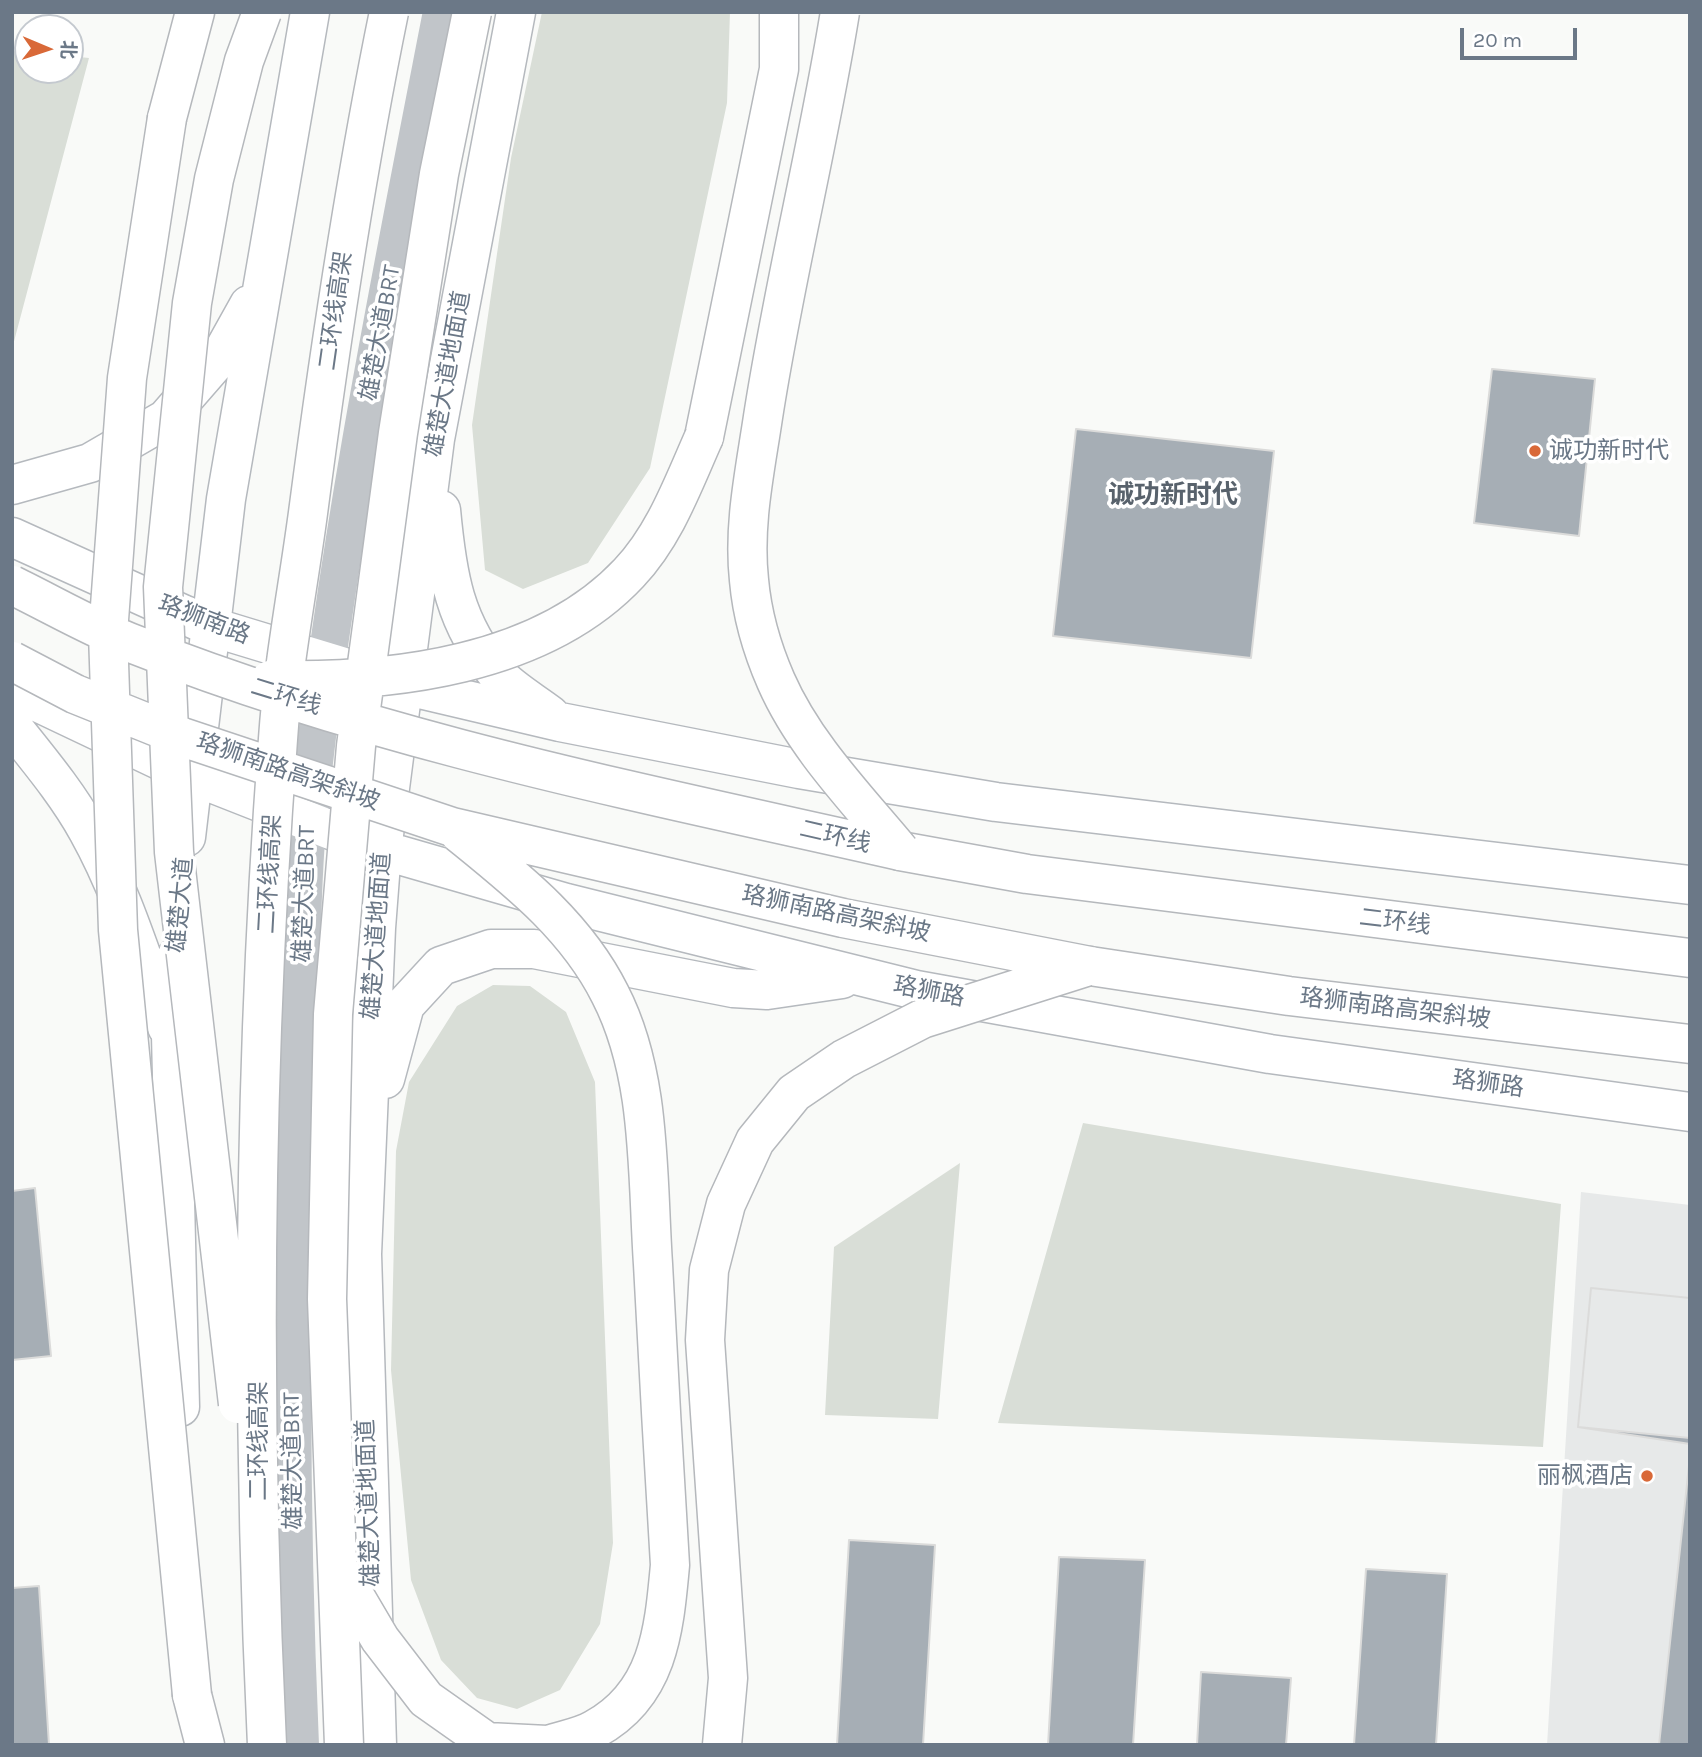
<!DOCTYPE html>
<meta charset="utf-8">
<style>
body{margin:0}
#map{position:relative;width:1702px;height:1757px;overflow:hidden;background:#f9faf8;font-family:Karla,"Noto Sans SC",sans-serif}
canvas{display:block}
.frame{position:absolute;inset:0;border:14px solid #6b7887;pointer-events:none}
.north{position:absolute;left:14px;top:14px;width:70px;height:70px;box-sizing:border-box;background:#fff;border:2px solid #c4c9cf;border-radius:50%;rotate:92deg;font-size:19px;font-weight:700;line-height:28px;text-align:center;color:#6b7887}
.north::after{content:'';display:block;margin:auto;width:24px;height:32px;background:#d96938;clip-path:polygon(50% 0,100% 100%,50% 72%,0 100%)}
.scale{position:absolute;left:1460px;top:28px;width:117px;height:32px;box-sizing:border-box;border:4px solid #6b7887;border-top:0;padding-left:9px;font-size:21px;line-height:24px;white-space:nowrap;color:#6b7887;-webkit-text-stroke:5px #fff;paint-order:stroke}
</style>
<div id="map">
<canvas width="1702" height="1757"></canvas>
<div class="frame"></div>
<div class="north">北</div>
<div class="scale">20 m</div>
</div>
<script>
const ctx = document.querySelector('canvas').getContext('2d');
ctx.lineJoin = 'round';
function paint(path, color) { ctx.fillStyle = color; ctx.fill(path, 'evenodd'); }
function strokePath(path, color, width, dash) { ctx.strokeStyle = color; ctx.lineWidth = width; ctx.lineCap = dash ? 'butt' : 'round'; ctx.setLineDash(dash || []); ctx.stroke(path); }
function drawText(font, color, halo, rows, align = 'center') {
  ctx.font = font + ' Karla,"Noto Sans SC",sans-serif'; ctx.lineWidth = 7; ctx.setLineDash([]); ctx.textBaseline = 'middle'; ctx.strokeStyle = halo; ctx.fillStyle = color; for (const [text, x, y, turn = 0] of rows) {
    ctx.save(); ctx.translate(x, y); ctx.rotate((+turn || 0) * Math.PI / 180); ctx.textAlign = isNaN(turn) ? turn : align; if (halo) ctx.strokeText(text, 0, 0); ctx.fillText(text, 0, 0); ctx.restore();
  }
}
paint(new Path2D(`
 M1581 1192 1690 1205V1745H1547Z`), '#e7e9e9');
paint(new Path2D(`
 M542 12H730L727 103 650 468 588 563 523 589 485 570 472 425 511 158Z
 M12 51 28 52V70H70V56L89 58 12 349Z
 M493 985 530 986 566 1012 595 1082 613 1543 600 1624 560 1690 517 1709 477 1698 441 1660 411 1580 391 1370 396 1151 409 1082 457 1006Z
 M1083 1123 1561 1204 1543 1447 998 1423Z
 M960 1163 938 1419 825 1415 834 1247Z`), '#d9ded7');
const building = new Path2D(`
 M1492 369 1595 379 1579 536 1474 523Z
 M1076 429 1274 451 1251 658 1053 636Z
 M35 1188 51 1356 12 1360V1191Z
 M1591 1288 1690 1298V1444L1578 1427Z
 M1591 1288 1690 1298V1438L1578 1427Z
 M1690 1456V1745H1659Z
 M849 1540 935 1545 923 1745H837Z
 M1059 1557 1145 1560 1133 1745H1048Z
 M1366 1569 1447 1574 1436 1745H1354Z
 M39 1586 49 1745H12V1588Z
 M1201 1672 1291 1678 1286 1745H1197Z`);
paint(building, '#a6aeb5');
strokePath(building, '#dbdbda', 2);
const major = new Path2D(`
 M12 485 90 463 166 419 220 357 249 305
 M441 510C447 575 454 623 498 675 512 690 533 702 550 715
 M12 537 209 626 403 685 560 722 799 769 996 802 1690 885
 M12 690 191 775 308 821 382 850 566 903 916 990 1270 1054 1690 1112
 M12 726C39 760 67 793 88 831 122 892 143 962 167 1027
 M186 837 226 499 310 12
 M177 956 171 1035 180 1407
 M385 1079 405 1005 441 966 491 949H534L733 988 767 990 842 979
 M377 1745 362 1254 376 928 382 850 435 439 516 12`);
const highway = new Path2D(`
 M167 118 195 12
 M704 437 779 69V12
 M900 851 1027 874 1690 958
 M1090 966 1289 996 1690 1044
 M192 1695 205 1745`);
strokePath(major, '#b5b9be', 41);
strokePath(highway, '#b5b8bc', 41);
strokePath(new Path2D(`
 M300 1745C290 1517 290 1289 298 1061 302 980 300 897 308 816 336 546 390 279 442 12`), '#c1c5c9', 38);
strokePath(major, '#fff', 38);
strokePath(highway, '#fff', 38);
const highwayBridge = new Path2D(`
 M840 12C818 148 784 281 763 417 755 471 743 525 749 580 752 614 762 649 776 681 804 745 856 798 900 851
 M167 118 127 378 108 633 118 930 192 1695
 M12 585C53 605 94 629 136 645 382 742 643 793 900 851
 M12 661 75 694 182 737 452 827 843 918 1090 966
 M270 680C391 683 542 666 629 573 665 535 683 484 704 437
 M459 833C517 880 576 926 610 994 652 1075 647 1175 653 1264 658 1364 664 1465 670 1565 664 1630 659 1694 595 1729 582 1737 563 1740 549 1745
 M238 1404 174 852 163 587 192 303 214 179 244 61 262 12
 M340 1571 380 1639 426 1699 487 1742 547 1745
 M267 1745C251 1410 253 1073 278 739 283 664 298 588 308 513 330 345 355 178 389 12
 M344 1745 327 1299 333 1014 356 746 398 433 439 174 472 12
 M722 1745 728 1678 705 1340 709 1270 726 1204 755 1141 794 1093 844 1059 922 1019 1086 967`);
strokePath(highwayBridge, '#b5b8bc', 41, []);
strokePath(highwayBridge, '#fff', 38);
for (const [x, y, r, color] of [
 [1535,451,7,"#d96938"],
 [1647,1476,7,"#d96938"]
]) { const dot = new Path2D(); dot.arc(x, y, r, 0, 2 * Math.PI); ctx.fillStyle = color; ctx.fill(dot); strokePath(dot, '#fff', 2.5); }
drawText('24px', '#6b7887', '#fff', [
 ["二环线高架",336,311,-82],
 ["雄楚大道BRT",381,333,-80],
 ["雄楚大道地面道",448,374,-80],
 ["珞狮南路",204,620,21],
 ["二环线",286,697,17],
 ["珞狮南路高架斜坡",288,772,19],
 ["二环线",835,837,13],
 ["二环线高架",270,874,-87],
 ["雄楚大道BRT",305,894,-88],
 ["雄楚大道",181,905,-85],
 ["珞狮南路高架斜坡",836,914,12],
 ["二环线",1395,922,7],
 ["雄楚大道地面道",377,936,-86],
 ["珞狮路",929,992,11],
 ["珞狮南路高架斜坡",1395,1009,7],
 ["珞狮路",1488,1084,8],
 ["二环线高架",259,1441,-90],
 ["雄楚大道BRT",293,1461,-91],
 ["雄楚大道地面道",369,1503,-92]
]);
drawText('24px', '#6b7887', '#fff', [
 ["诚功新时代",1549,451],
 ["丽枫酒店",1633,1476,"right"]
], 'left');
drawText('bold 26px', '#58626c', '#fff', [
 ["诚功新时代",1173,496]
]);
</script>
